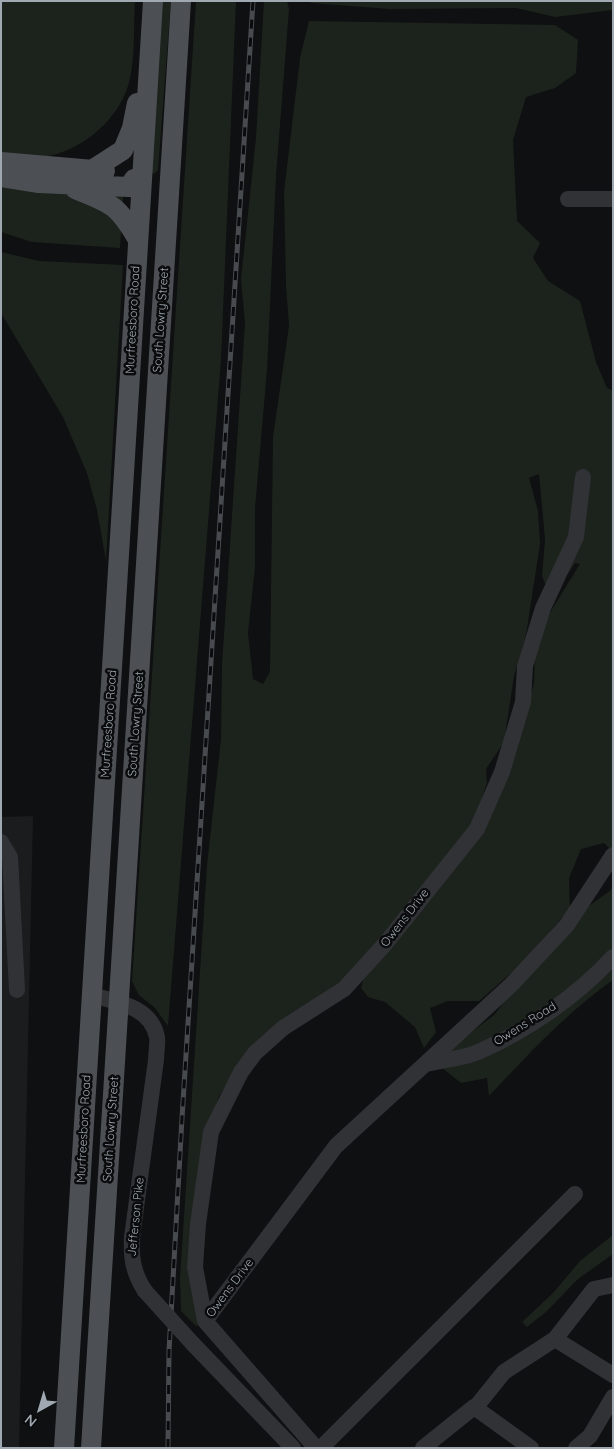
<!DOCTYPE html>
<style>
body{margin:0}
#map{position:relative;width:614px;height:1449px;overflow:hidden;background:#0f1011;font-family:Quicksand,sans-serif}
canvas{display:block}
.frame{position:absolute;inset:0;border:2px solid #a0a9b2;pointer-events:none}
.north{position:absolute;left:15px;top:1384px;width:50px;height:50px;-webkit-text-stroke:4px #0a0b0c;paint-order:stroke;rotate:219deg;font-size:14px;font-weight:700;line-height:20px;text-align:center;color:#a0a9b2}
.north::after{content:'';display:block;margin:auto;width:18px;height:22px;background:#a0a9b2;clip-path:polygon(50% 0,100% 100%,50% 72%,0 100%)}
</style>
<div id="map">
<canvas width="614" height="1449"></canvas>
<div class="frame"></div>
<div class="north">N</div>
</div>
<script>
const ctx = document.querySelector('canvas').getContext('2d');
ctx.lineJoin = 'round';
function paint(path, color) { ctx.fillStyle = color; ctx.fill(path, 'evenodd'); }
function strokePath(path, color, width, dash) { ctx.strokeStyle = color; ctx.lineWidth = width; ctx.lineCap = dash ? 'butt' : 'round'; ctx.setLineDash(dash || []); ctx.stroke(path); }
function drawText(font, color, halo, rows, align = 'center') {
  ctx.font = font + ' Quicksand,sans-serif'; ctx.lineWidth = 5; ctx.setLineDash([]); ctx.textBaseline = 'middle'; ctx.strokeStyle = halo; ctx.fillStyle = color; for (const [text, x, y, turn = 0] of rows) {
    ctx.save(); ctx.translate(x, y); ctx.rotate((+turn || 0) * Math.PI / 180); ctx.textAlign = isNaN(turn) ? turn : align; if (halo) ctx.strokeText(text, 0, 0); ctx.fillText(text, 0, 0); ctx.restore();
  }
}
paint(new Path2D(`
 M33 816 19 1448H1V817Z`), '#1b1c1e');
paint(new Path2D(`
 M1 1H135C133 28 136 60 128 86 116 124 76 155 36 158 25 159 12 156 1 155Z
 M160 1H171L158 170 154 174 149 171Z
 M196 1H236L221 360 168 1026 155 1008 139 995 132 981Z
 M264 1H287L289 9 276 176 267 370 255 508V567L248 633 253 679 263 684 270 672 273 437 289 326 286 285 284 192 300 58 309 21 555 25 578 40 576 73 555 88 526 97 513 140 517 221 540 243 533 258 548 281 580 301 596 362 607 388 613 391V852L604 843 581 849 569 878 570 909 518 967 479 1001H448L430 1008 436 1032 424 1048 415 1027 385 1002 368 997 361 988 365 973 441 886 480 829 498 769 512 750 527 709 534 683 535 647 549 614 580 564 575 563 551 599 542 576 545 539 539 474 529 478 538 511 540 544 526 635 514 676 504 742 486 769 487 783 471 829 372 952 336 989 261 1037 219 1096 207 1133 196 1226 193 1268 199 1304 197 1327 181 1311 180 1278 207 865 221 739 222 664 245 323 241 279 256 138Z
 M308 1H613V10L555 17 516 8 389 9 312 3Z
 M1 171 124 182 120 248 32 242 1 232Z
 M1 252 39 261 123 265 106 561 97 510 87 473 63 417 1 313Z
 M613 885V980C566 1013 528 1055 489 1096L487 1078 461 1083 441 1067 448 1050 494 1015 524 977 586 908 611 890Z
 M613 1235V1254L578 1279 546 1312 527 1327 522 1322 553 1293 580 1261Z`), '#1c231c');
strokePath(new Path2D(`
 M568 199H613
 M1 842 10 857 17 990
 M92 995C116 1002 151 1006 157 1037 158 1044 156 1053 156 1060L132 1237C131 1258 133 1273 145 1291
 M426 1064C442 1060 462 1059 478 1052 527 1031 577 996 613 957
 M613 1285 594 1289 555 1339 613 1375
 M205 1321 336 1146 511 985 567 925 613 855
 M193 1344 293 1448
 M475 1408 504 1372 555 1339
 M316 1448 205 1321 195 1267 198 1224 211 1132 241 1072 255 1053 283 1028 344 989 385 944 477 829 502 772 523 702 525 666 543 608 576 537 583 477
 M321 1448 575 1194
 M423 1448 474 1407 531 1448
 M576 1448 590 1436 613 1397`), '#303236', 16);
strokePath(new Path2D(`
 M1 162 105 171
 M92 170 123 150 132 128 137 103
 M1 177 39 183 129 187 134 179
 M75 189C111 203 118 205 138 240
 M64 1448 153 1
 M91 1448 181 1`), '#4c5055', 20);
const rail = new Path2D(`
 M168 1448 169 1351 182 1118 253 1`);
strokePath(rail, '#474b4f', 5);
strokePath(rail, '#0a0b0c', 3, [9]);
strokePath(new Path2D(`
 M145 1291 193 1344`), '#303236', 16);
drawText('12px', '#a0a9b2', '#0a0b0c', [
 ["Murfreesboro Road",133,320,-87],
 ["South Lowry Street",161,320,-86],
 ["Murfreesboro Road",109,724,-86],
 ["South Lowry Street",136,724,-86],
 ["Owens Drive",405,918,-52],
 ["Owens Road",525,1024,-32],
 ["Murfreesboro Road",84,1129,-87],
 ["South Lowry Street",111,1129,-86],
 ["Jefferson Pike",136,1217,-84],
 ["Owens Drive",230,1288,-53]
]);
</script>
